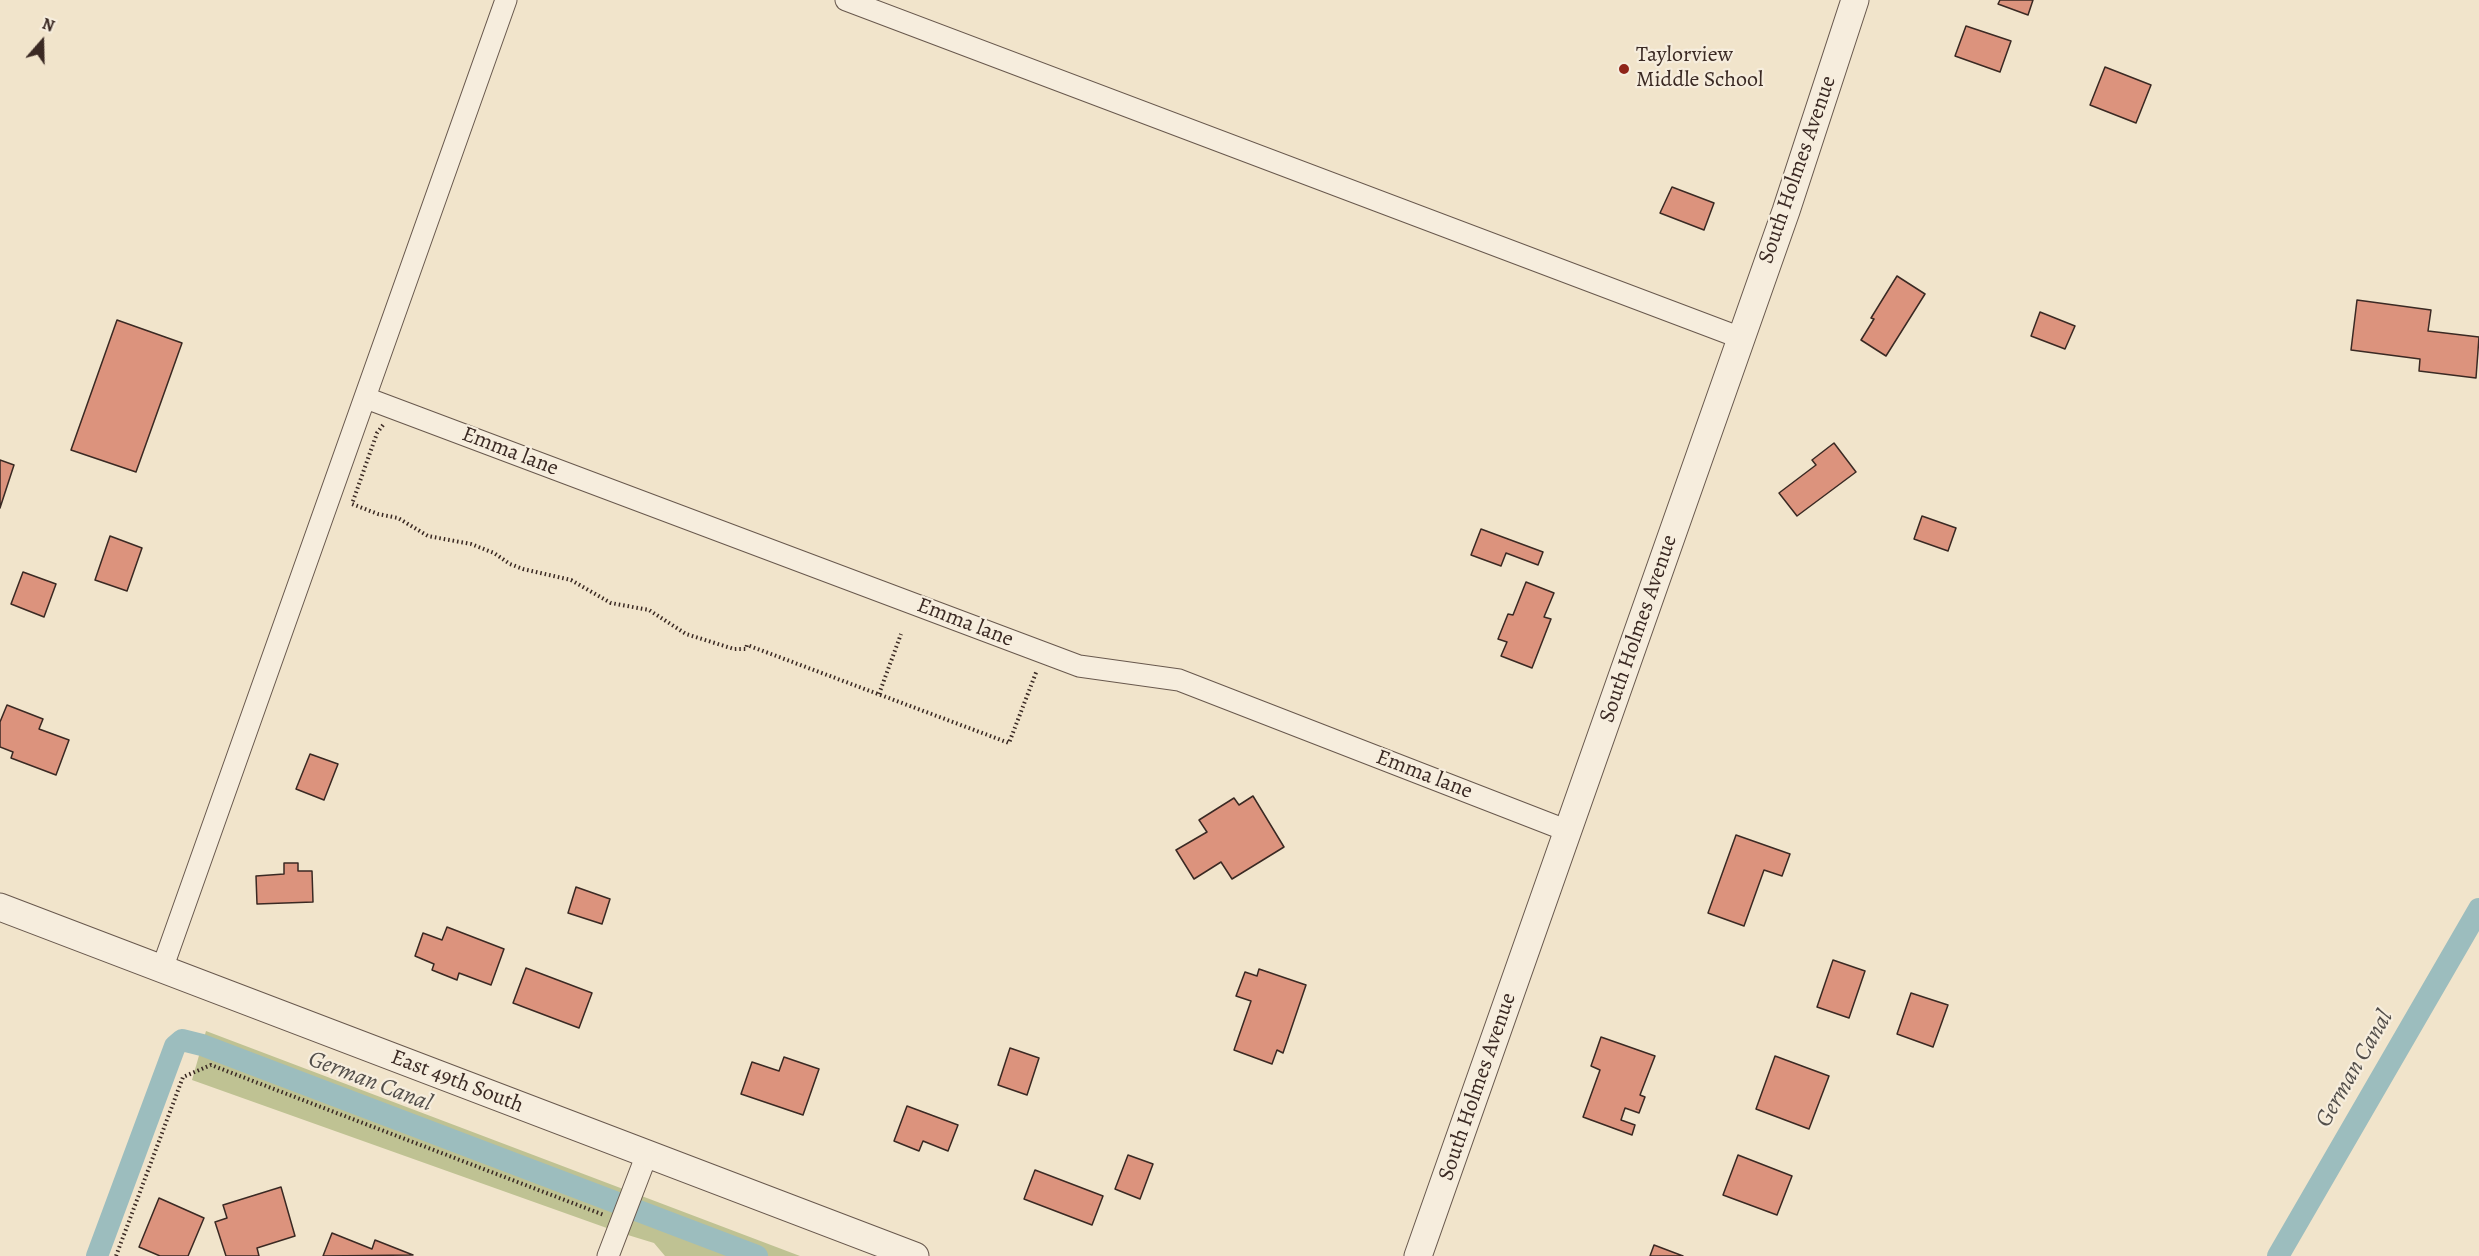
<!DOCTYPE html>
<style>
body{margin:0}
#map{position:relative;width:2479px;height:1256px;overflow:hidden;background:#f1e4cb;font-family:Alegreya,serif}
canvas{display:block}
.north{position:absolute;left:12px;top:12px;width:60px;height:60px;-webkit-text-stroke:4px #f6eddd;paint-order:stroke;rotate:20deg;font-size:16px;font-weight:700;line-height:24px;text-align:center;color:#3a2923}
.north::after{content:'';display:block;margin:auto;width:21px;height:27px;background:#3a2923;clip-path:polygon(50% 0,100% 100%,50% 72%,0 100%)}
</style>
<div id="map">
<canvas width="2479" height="1256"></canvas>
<div class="north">N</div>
</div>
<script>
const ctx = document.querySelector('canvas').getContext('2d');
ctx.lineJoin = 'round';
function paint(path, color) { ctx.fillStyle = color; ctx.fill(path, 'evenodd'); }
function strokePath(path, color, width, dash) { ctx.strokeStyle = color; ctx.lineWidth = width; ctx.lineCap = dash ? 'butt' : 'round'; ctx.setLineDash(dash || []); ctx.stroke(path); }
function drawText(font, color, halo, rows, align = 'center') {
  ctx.font = font + ' Alegreya,serif'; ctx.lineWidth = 4.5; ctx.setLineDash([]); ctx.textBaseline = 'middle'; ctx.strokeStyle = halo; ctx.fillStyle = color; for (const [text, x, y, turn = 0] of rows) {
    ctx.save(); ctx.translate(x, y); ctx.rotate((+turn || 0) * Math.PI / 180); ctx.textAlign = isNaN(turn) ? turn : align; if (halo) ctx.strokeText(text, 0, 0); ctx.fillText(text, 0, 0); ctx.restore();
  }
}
paint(new Path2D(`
 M206 1031 800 1256H665L654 1243 618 1232 192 1080Z`), '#bfc293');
strokePath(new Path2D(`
 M97 1256 175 1046 182 1040 202 1045 757 1256
 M2278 1256 2479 909`), '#9cbdbe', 22);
const building = new Path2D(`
 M2000 0H2033L2028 15 1998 4Z
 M1966 26 2011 41 2000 72 1955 56Z
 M2105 67 2151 85 2136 123 2090 105Z
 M1672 187 1714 203 1704 230 1660 213Z
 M1897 276 1925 294 1886 356 1861 340 1874 319 1871 318Z
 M2357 300 2431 310 2428 331 2479 337 2476 378 2419 371 2420 359 2351 350Z
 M2040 312 2075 326 2065 349 2031 336Z
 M117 320 182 343 136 472 71 450Z
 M1834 443 1856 472 1797 516 1779 493 1816 465 1812 460Z
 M0 460 14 465 0 508Z
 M1922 516 1956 528 1948 551 1914 539Z
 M1481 529 1543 552 1538 565 1506 553 1501 566 1471 555Z
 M110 536 142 548 127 591 95 580Z
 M23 572 56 584 44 617 11 604Z
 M1526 582 1554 593 1544 617 1551 619 1532 668 1501 656 1507 642 1498 639 1508 614 1513 615Z
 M7 705 43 719 39 729 69 740 56 775 11 758 13 752 0 747V722Z
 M310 754 338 764 324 800 296 789Z
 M1253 796 1284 847 1232 879 1221 862 1194 879 1176 850 1207 832 1199 820 1234 798 1239 805Z
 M1736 835 1790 854 1782 876 1764 870 1744 926 1708 913Z
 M284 863H298V871H312L313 902 257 904 256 876 284 874Z
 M576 887 610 899 602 924 568 913Z
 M447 927 504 949 491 985 459 973 457 980 432 970 434 964 415 956 423 933 442 940Z
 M1833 960 1865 971 1849 1018 1817 1007Z
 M526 968 592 993 579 1028 513 1003Z
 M1259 969 1306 985 1283 1053 1277 1050 1272 1064 1234 1050 1251 1001 1236 996 1245 972 1257 976Z
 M1911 993 1948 1005 1933 1047 1897 1034Z
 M1601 1037 1655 1056 1640 1095 1645 1097 1639 1113 1625 1108 1621 1120 1635 1125 1632 1135 1583 1117 1600 1070 1591 1066Z
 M1010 1048 1039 1058 1027 1095 998 1085Z
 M1775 1056 1829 1076 1809 1129 1756 1109Z
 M784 1057 819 1069 803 1115 741 1094 752 1062 779 1071Z
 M907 1106 958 1125 948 1151 923 1141 919 1151 894 1141Z
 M1128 1155 1153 1164 1140 1199 1115 1189Z
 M1738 1155 1792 1176 1777 1215 1723 1195Z
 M1035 1170 1103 1196 1092 1225 1024 1199Z
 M281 1187 295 1236 257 1248 259 1256H226L215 1222 227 1218 223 1205Z
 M159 1198 204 1218 188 1256H160L139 1247Z
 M332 1233 372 1249 375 1240 413 1255 323 1256Z
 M1654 1245 1683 1256H1650Z`);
paint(building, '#dc937d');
strokePath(building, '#3a2923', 1.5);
const minor = new Path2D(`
 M846 0 1741 338
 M366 398 1079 666 1179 680 1568 831
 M162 969 506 0
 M608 1256 647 1154`);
const tertiary = new Path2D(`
 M0 907 915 1256
 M1418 1256 1786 211 1855 0`);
strokePath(minor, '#68584d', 23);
strokePath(tertiary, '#68584d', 29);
strokePath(new Path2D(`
 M383 425 377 433 352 504 378 514 398 518 428 536 471 544 494 553 510 564 523 569 571 580 611 603 649 610 686 634 734 649H746L747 645 1009 743 1037 670
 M879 694 901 634
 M116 1256 183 1077 211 1065 604 1215`), '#3a2923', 4, [1.5, 3]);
strokePath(minor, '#f6eddd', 21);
strokePath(tertiary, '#f6eddd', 27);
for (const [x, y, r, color] of [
 [1624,69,6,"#8f2418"]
]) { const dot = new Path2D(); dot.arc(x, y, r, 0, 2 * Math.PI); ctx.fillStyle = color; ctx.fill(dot); strokePath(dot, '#f6eddd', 2); }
drawText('22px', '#3a2923', '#f6eddd', [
 ["Taylorview",1636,56],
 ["Middle School",1636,81]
], 'left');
drawText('22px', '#3a2923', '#f6eddd', [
 ["South Holmes Avenue",1798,170,-71],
 ["Emma lane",510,452,21],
 ["Emma lane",965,623,21],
 ["South Holmes Avenue",1639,629,-71],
 ["Emma lane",1424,775,21],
 ["East 49th South",457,1082,21],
 ["South Holmes Avenue",1478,1087,-71]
]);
drawText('italic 24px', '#524e4a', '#f6eddd', [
 ["German Canal",2355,1069,-60],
 ["German Canal",370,1082,21]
]);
</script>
